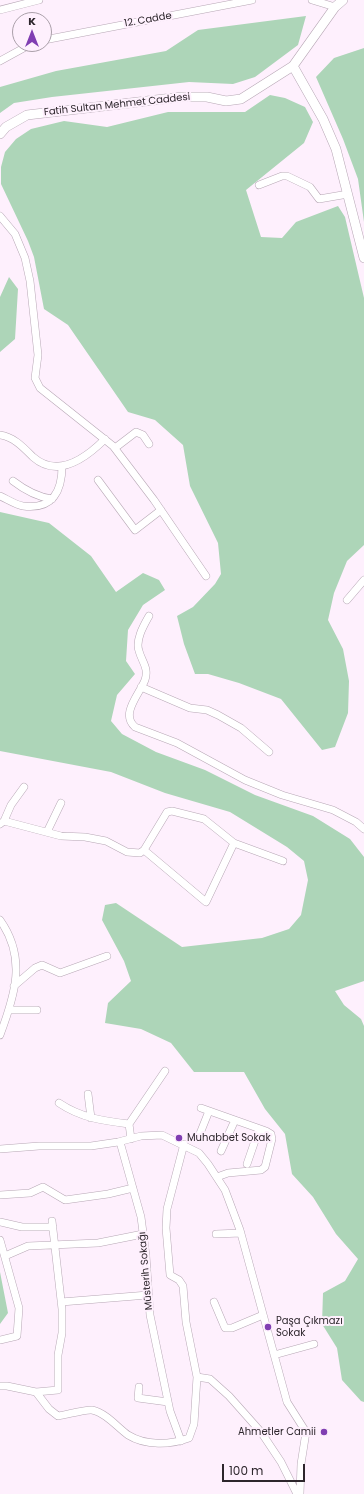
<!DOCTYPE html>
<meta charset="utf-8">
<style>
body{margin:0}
#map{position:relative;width:364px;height:1494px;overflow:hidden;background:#fef0fd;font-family:Poppins,sans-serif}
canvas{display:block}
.north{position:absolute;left:12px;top:12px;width:40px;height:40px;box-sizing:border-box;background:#fef0fd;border:1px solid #aa9fa9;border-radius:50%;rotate:0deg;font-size:11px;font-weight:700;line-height:16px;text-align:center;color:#2d262c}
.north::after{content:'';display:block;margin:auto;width:14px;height:18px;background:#803eb2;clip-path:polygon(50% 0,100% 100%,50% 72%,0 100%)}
.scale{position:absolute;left:222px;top:1464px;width:83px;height:18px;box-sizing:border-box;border:2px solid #2d262c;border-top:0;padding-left:5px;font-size:12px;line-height:14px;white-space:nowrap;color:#2d262c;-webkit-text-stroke:3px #fef0fd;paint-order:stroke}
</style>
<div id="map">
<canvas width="364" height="1494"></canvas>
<div class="north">K</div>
<div class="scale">100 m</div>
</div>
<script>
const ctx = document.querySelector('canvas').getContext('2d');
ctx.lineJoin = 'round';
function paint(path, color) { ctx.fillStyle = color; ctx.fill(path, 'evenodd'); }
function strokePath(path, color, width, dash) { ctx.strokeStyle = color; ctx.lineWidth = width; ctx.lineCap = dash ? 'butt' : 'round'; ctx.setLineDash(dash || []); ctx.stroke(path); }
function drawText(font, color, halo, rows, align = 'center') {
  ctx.font = font + ' Poppins,sans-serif'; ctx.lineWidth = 4; ctx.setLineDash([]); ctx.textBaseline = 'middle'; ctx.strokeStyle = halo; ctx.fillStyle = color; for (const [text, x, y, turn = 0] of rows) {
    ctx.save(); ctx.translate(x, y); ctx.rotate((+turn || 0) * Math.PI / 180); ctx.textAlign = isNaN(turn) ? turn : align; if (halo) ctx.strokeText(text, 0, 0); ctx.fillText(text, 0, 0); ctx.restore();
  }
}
paint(new Path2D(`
 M306 16 298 45 255 77 233 84 189 82 52 97 14 103 0 113V87L56 71 166 51 198 30Z
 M364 48V222L358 179 343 139 316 77 334 58Z
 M270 95 285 98 305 107 313 122 304 143 246 190 261 237 282 238 296 222 338 206 345 217 364 298V545L347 561 334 593 328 620 343 649 349 681 348 713 335 747 322 750 281 699 239 683 208 674H195L184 644 177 616 193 607 215 584 221 574 218 543 190 486 183 445 155 420 128 412 68 325 44 309 34 257 28 241 1 184V167L5 152 16 139 31 129 64 121 107 127 168 112H245Z
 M9 277 18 289 15 339 0 352V297Z
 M0 512 49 523 91 556 116 592 143 573 159 580 165 590 143 605 128 630 126 661 135 674 117 695 111 721 122 734 156 752 205 770 255 795 313 816 350 839 364 857V981L335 991 344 1005 361 1019 364 1026V1402L361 1401 342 1380 337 1348 322 1324 323 1293 345 1281 358 1259 336 1234 313 1197 292 1174 285 1134 265 1109 244 1072H194L171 1043 141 1029 105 1023 108 1003 131 981 124 961 102 920 105 905 116 903 182 947 262 938 289 929 301 915 308 880 304 861 287 847 230 812 165 793 111 772 0 751Z
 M0 1272 8 1313 0 1324Z`), '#add5b8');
const street = new Path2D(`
 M312 0 335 7
 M0 10 39 0
 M44 40 252 0
 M0 61 31 44
 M259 185 282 176H287L310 187 319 199 348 194
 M0 216 15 234 25 258 30 281 38 355 35 378 40 388 113 446 154 500 206 576
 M0 435C14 437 23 447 33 457 58 479 86 458 105 439
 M115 448 136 432 143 435 149 444
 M98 480 135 530 161 510
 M13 481C26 491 37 497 52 499
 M0 496C7 499 16 505 23 506 53 510 62 491 62 466
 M347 600 364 580
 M149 616C144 625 135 640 139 651 142 662 149 668 145 680 139 695 120 714 135 727L177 743 245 780 282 795 333 810 356 822 364 829
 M141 687 190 708 207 710 218 715 241 728 269 752
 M4 821 11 805 24 787
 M0 824 4 821 61 836 85 837 106 841 127 852 140 853 144 850 167 812 172 811 204 819 234 843 206 902 144 850
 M47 832 61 803
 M234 843 283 861
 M0 920C27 958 15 995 0 1035
 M14 986 35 968 42 965 60 973 107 956
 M9 1010H37
 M88 1094 91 1118
 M59 1103C81 1118 104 1121 129 1124
 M201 1108 266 1131 271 1134 272 1139 265 1167 261 1170 228 1173 217 1177
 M199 1136 209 1111
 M131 1139 129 1124 165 1071
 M120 1142 141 1217 146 1256 150 1315 170 1411 181 1441
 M184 1144 167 1209 166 1228 170 1275 179 1280 183 1286 186 1322 197 1377 210 1379 229 1396 261 1432 281 1462 297 1494
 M0 1149 39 1146H91L118 1142 141 1136 162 1135 199 1153 208 1164 225 1190 240 1230 287 1402 306 1432 301 1464 300 1494
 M221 1151 235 1120
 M247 1164 259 1129
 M0 1195 30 1193 43 1187 65 1200 108 1194 133 1188
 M0 1222 22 1227H53
 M216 1234 241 1233
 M0 1240 19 1308 17 1336 0 1340
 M5 1256 28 1246 98 1243 143 1234
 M61 1302 148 1295
 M214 1302 225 1328H232L263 1315
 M274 1355 314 1344
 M0 1386H7L36 1392 49 1409 58 1416C66 1415 86 1409 92 1410 106 1413 117 1427 128 1435 146 1446 170 1445 189 1438L194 1424 197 1377
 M139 1387 138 1398 168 1402
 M36 1392 58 1390V1355L62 1333V1309L52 1221`);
const secondary = new Path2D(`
 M293 66 323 119 336 149 364 258
 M0 134 6 127 27 115 181 97H207L226 101 241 99 293 66 335 7 343 0`);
strokePath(street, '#b7a7b5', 8);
strokePath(secondary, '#b7a7b5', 10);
strokePath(street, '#fff', 7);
strokePath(secondary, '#fff', 9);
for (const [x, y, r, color] of [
 [179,1138,4,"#803eb2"],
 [268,1327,4,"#803eb2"],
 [324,1432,4,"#803eb2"]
]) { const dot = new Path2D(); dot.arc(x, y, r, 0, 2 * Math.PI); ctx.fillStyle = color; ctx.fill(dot); strokePath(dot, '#fef0fd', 1.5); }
drawText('10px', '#2d262c', '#fef0fd', [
 ["12. Cadde",148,20,-10],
 ["Fatih Sultan Mehmet Caddesi",117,105,-6],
 ["Müsterih Sokağı",146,1271,-95]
]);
drawText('10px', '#2d262c', '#fef0fd', [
 ["Muhabbet Sokak",187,1138],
 ["Paşa Çıkmazı",276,1321],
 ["Sokak",276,1333],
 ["Ahmetler Camii",316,1432,"right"]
], 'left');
</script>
